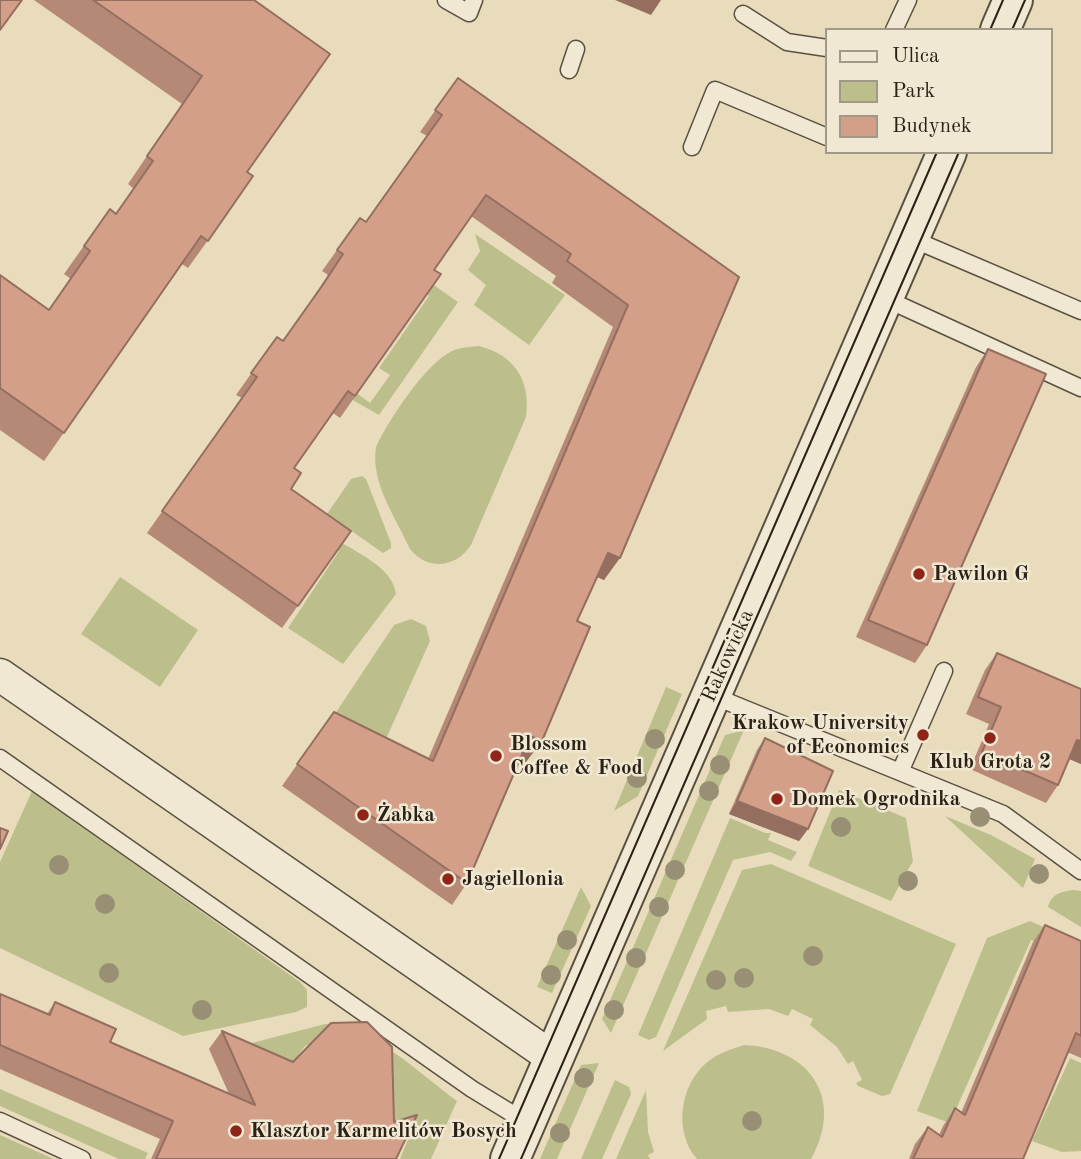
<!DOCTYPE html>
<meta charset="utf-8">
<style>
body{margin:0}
#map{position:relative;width:1081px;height:1159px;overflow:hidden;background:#e8dcbc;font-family:"Old Standard TT",serif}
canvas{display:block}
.legend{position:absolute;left:825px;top:28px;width:228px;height:126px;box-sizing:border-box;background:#f0e8d3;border:2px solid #a19887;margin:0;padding:9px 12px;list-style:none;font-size:21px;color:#2b2116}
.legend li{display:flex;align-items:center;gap:14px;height:35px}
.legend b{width:35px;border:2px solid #a19887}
</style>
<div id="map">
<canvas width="1081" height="1159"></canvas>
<ul class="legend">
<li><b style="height:9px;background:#f0e8d3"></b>Ulica</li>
<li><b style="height:19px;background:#bcbf8c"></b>Park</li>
<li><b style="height:19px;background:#d49f89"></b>Budynek</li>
</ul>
</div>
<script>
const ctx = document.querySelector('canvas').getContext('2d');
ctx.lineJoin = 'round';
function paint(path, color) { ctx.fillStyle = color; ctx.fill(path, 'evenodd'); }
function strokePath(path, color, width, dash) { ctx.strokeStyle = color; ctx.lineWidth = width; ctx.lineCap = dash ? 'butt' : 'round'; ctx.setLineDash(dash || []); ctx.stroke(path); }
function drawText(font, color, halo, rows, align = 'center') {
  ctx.font = font + ' "Old Standard TT",serif'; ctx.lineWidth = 5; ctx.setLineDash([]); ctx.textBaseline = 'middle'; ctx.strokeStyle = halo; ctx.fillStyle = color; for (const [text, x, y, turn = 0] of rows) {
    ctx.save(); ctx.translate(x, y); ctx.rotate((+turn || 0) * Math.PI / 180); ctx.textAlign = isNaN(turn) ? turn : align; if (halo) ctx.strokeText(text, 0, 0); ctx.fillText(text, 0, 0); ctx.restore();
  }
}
paint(new Path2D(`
 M475 234 565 295 529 345 474 305 486 285 468 270 480 251Z
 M428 281 458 302 379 415 349 398 354 391 370 403 390 375 379 368 429 296 423 290Z
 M479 346C515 355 531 381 526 417L471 545C456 568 427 571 410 549 396 518 370 482 376 447 388 421 425 364 452 351 460 347 470 347 479 346Z
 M362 476 366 479 391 543V548L383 553 327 514 351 479Z
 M334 538C355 552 393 567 396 594L343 664 288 628 339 551 329 544Z
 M120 577 198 630 160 687 81 634Z
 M411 619 426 626 430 641 377 759 323 732 394 625Z
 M666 687 682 694 638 796 614 811Z
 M744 730 611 1033 602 1019 725 735Z
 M839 790 906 818 913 861 891 901 808 866Z
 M32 791 300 982 307 990V1007L296 1012 183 1036 0 948V862Z
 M945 816 991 835 1035 859 1023 888Z
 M730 818 765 833H771L768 840 797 852 791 861 770 852 733 860 656 1037 649 1040 638 1035Z
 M771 864 956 944 890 1094 882 1096 858 1086 856 1083 862 1080 853 1061 848 1064 837 1047 810 1025 813 1019 792 1009 788 1016 769 1009 728 1012 726 1006 706 1011 707 1019 663 1051 742 870Z
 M581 887 591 906 552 993 537 987Z
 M1074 890 1081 891V927L1048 907C1052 893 1061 892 1074 890Z
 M1030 921 1081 944V962L1031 940 950 1123 917 1111 987 938Z
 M325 1024C371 1025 420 1074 457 1101L431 1159H400L409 1137 370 1119 337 1036 305 1046 284 1076 225 1050Z
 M744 1045C810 1048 845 1099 811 1159H697C675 1134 679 1092 701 1068 713 1055 728 1050 744 1045Z
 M1070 1058 1081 1063V1151L1062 1152 1032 1141Z
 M599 1063 557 1159H540L581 1065Z
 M615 1080 629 1087 631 1094 602 1159H581Z
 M0 1089 148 1153 145 1159H119L0 1106Z
 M646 1090 648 1132 654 1152 648 1155 650 1159H616Z
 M0 1135 54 1159H0Z`), '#bcbf8c');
const service = new Path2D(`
 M446 0 469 13 474 0
 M743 14 787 42 827 48
 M894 30 908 0
 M569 70 576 49
 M692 147 715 90 827 137
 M910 238 1081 311
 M884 298 1081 388
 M711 695 1003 814 1081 871
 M0 758 472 1089 526 1122
 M900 772 944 671
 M0 1121 82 1159`);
const minor = new Path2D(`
 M0 675 553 1058`);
const tertiary = new Path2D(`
 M1000 30 1013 0
 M510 1159 947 152`);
strokePath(service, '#5a5040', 19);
strokePath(minor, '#5a5040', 35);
strokePath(tertiary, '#5a5040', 42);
strokePath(service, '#f0e8d3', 16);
strokePath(minor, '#f0e8d3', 32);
strokePath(tertiary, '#f0e8d3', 38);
strokePath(new Path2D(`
 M990 30 1003 0
 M1012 30 1025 0
 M499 1159 937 152
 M521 1159 959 152`), '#2b2116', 2);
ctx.fillStyle = '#988f74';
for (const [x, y] of [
 [655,739],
 [720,765],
 [637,778],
 [709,791],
 [980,817],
 [841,827],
 [59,865],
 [675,870],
 [1039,874],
 [908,881],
 [105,904],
 [659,907],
 [567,940],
 [813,956],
 [636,958],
 [109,973],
 [551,975],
 [744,978],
 [716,980],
 [202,1010],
 [614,1010],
 [584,1078],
 [752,1121],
 [560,1133]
]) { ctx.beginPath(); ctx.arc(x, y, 10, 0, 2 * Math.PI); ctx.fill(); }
paint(new Path2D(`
 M34 0H254L247 172 234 204 188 268 182 264 44 461 0 430V275L49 310 71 279 64 274 110 209 116 214 134 189 128 184 182 104Z
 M458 78 739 277 604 580 597 577 577 621 526 762 520 760 467 883 452 905 282 786 334 712 428 759 613 327 552 283 556 276 471 216 434 270 441 274 340 418 333 413 294 468 291 489 351 531 282 628 147 533 242 398 236 395 277 337 283 341 310 302 328 275 322 271 360 218 366 222 427 136 420 132Z
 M988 349 927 645 915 663 856 637 976 367Z
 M997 653 1081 689V764L1069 759 1058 785 1046 803 970 769 989 724 966 714 985 670Z
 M765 738 808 829 799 841 729 814 757 750Z
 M1045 925 1081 941V1058L1067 1052 1023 1159H909L915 1144 928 1127 939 1135 943 1126 955 1108 961 1113 1033 942Z
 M0 994 47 1014 55 1002 110 1042 229 1094 209 1049 222 1031 394 1122 396 1159H151L160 1139 0 1069Z`), '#b68976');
paint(new Path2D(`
 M615 0H661L651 15Z
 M608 553 620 558 604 580 593 575Z
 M530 736 542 741 526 762 515 758Z
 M1077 740 1081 741V764L1065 757Z
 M737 801 808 829 799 841 729 814Z`), '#946f60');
const building = new Path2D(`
 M0 0H22L0 30Z
 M93 0H254L330 54 247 172 253 176 208 241 201 236 64 433 0 388V275L49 310 90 251 84 246 110 209 116 214 153 161 147 156 202 76Z
 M458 78 739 277 620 558 608 553 577 621 590 627 542 741 530 736 467 883 297 764 334 712 433 761 628 305 567 261 571 254 486 195 434 270 441 274 355 396 348 391 294 468 301 473 291 489 351 531 298 606 162 511 257 377 251 373 277 337 283 341 322 286 343 254 337 250 360 218 366 222 442 115 435 110Z
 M988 349 1046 374 927 645 868 620Z
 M997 653 1081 689V741L1077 740 1058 785 982 752 1001 707 978 697Z
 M765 738 833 771 808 829 737 801Z
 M0 828 8 831 0 849Z
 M1045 925 1081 941V1036L1076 1033 1023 1159H913L928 1127 942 1137 955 1108 965 1115Z
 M0 994 50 1015 55 1002 73 1010 116 1029 110 1042 255 1105 222 1031 293 1062 331 1023 367 1022 392 1047 394 1122 417 1115 396 1159H156L173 1121 0 1045Z`);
paint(building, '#d49f89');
strokePath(building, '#946f60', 2);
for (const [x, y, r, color] of [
 [919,574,7,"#8f2418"],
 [923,735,7,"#8f2418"],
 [990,738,7,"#8f2418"],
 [496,756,7,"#8f2418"],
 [777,799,7,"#8f2418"],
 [363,815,7,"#8f2418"],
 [448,879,7,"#8f2418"],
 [236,1131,7,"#8f2418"]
]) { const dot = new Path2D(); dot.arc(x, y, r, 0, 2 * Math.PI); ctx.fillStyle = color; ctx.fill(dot); strokePath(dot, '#f0e8d3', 2.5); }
drawText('bold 21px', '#2b2116', '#f0e8d3', [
 ["Pawilon G",933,574],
 ["Krakow University",909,723,"right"],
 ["of Economics",909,747,"right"],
 ["Blossom",510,744],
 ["Coffee & Food",510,768],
 ["Klub Grota 2",990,762,"center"],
 ["Domek Ogrodnika",791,799],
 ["Żabka",377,815],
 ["Jagiellonia",462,879],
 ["Klasztor Karmelitów Bosych",250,1131]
], 'left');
drawText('21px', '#2b2116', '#f0e8d3', [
 ["Rakowicka",728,656,-66]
]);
</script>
